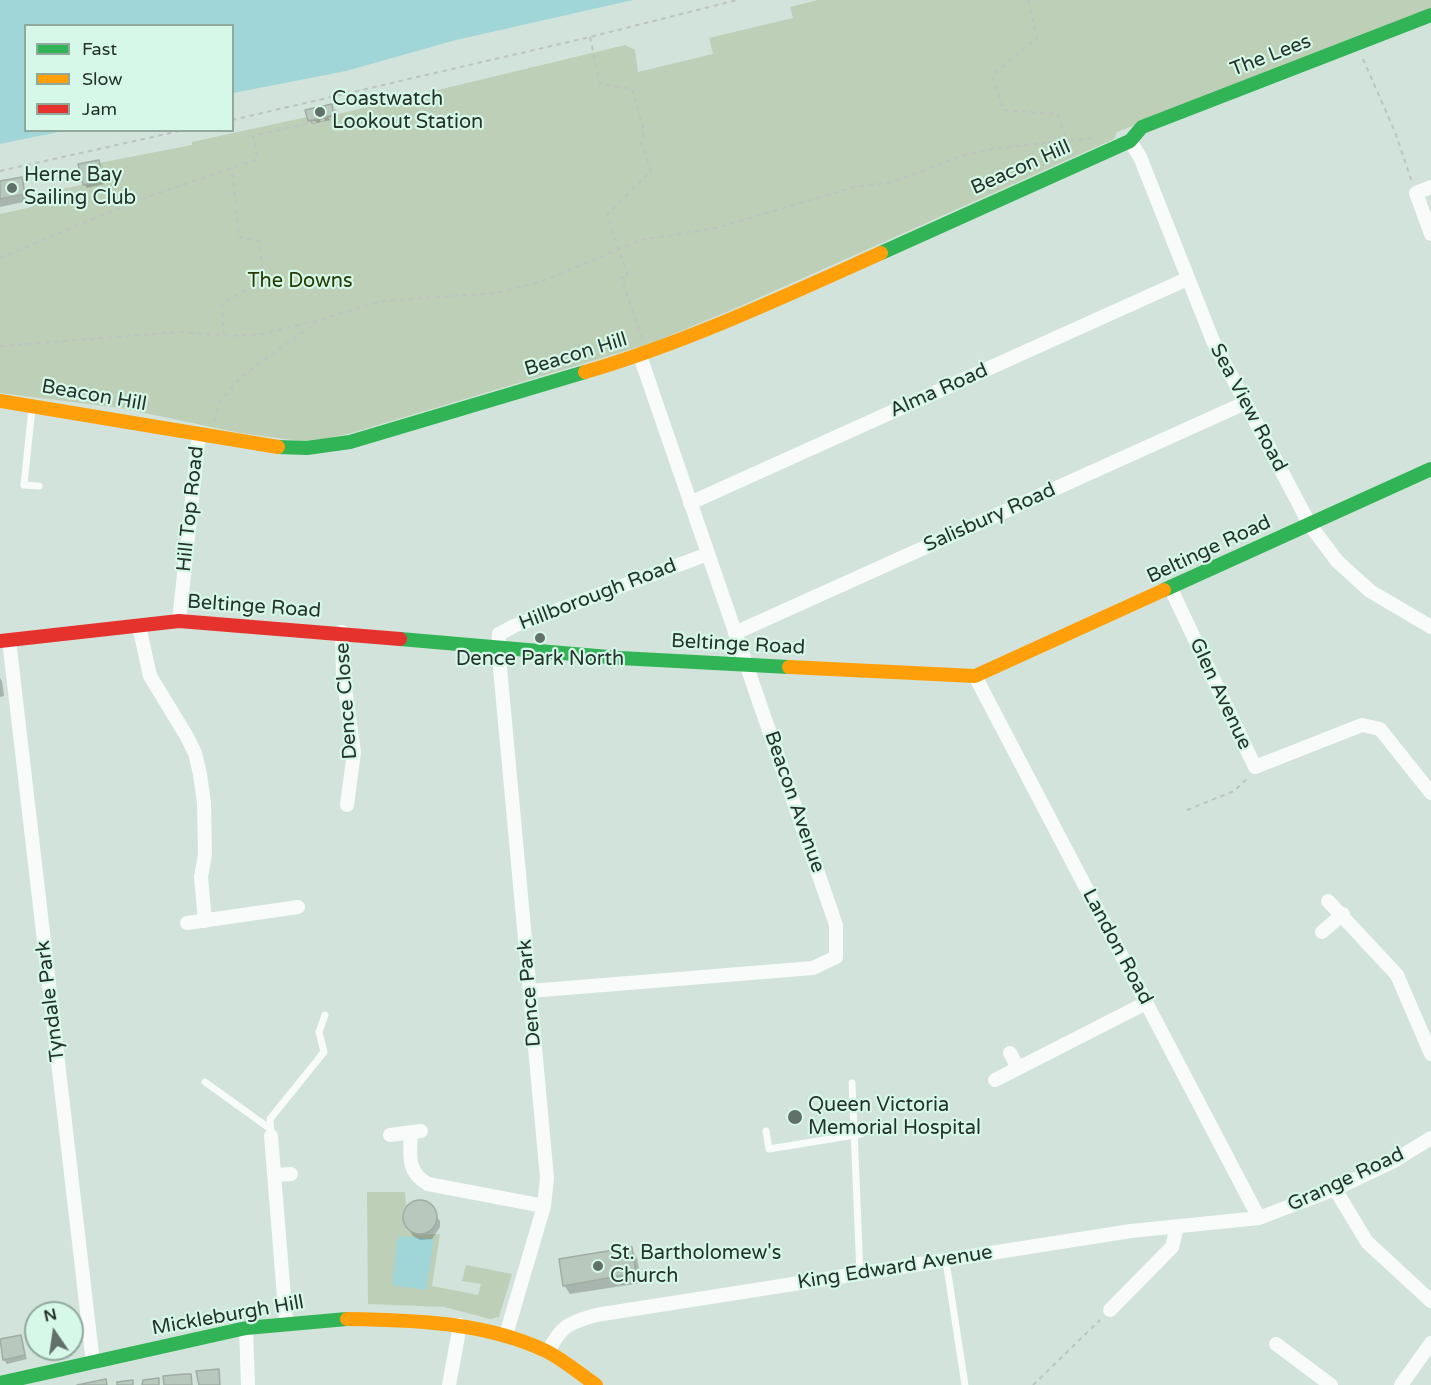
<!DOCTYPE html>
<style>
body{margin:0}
#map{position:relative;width:1431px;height:1385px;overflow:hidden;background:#d1e3da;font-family:"Varela Round",sans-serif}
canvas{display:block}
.legend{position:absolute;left:24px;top:24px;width:210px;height:108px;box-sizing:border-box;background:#d6f8e8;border:2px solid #8fa99d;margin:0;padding:8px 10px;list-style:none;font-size:18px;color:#25322c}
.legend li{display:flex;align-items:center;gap:12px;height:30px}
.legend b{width:30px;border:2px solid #8fa99d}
.north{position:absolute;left:24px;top:1301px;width:60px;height:60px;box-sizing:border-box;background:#d6f8e8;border:2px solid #8fa99d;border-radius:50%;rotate:347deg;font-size:16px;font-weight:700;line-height:24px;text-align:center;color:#25322c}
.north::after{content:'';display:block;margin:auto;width:21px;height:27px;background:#617069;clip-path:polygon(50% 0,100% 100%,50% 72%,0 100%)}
</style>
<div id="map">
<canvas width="1431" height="1385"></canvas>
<ul class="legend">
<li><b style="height:8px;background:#30b455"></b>Fast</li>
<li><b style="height:8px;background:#ff9f0a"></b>Slow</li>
<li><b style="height:8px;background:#e5322d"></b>Jam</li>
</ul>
<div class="north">N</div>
</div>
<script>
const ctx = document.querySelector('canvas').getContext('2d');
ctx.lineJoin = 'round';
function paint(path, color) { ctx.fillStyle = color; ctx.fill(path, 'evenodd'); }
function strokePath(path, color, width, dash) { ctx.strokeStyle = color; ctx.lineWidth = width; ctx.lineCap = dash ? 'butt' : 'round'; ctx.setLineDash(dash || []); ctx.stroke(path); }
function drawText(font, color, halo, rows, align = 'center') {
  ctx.font = font + ' "Varela Round",sans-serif'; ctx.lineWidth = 4.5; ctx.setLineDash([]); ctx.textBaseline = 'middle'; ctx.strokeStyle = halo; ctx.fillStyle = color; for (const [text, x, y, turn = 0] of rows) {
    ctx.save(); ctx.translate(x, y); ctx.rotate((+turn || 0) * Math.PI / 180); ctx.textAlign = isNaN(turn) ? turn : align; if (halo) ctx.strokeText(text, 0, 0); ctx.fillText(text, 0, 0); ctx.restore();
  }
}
paint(new Path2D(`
 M818 0H1431V11L1117 132 1114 139 736 308 652 343 348 434 307 442 240 433 121 408 0 393V214L32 207 31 200 36 198V195L103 180 99 163 192 145V142L307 117 308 120 334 115 625 45 635 50 638 72 713 54 709 38 793 18 790 7Z
 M367 1192H405L406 1206 402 1214 407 1229 415 1234H440L432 1286 478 1295 481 1284 462 1281 466 1265 512 1274 499 1317 490 1319 444 1307 368 1304Z`), '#becfb7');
paint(new Path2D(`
 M0 0H633L456 40 346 71 233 93 232 26H26V130L63 131 0 144Z
 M398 1236 434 1239 426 1290 392 1285Z`), '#a1d6d8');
paint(new Path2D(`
 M331 105 336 119 312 124 309 120Z
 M98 161 104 184 87 188 84 184Z
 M21 178 28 201 0 207V183Z
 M0 678 2 681 4 696 0 697Z
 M413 1203H426L440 1221V1227L432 1239 420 1240 413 1236 404 1222V1214Z
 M631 1249 637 1258 641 1283 570 1294 564 1285Z
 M20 1337 27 1359 7 1364 4 1360Z`), '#0003');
const building = new Path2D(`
 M332 104 334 115 308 121 305 110Z
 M99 160 103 180 83 185 78 164Z
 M22 177 25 194 0 199V181Z
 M403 1217a17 17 0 1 1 34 0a17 17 0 1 1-34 0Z
 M632 1247 636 1273 563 1286 559 1259Z
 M21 1335 25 1355 3 1360 0 1339Z
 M219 1369 220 1385H199L196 1371Z
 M185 1374H191L192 1385H164L163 1376Z
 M159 1378V1385H142L143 1380Z
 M106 1379 107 1385H77Z
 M133 1380V1385H117V1382Z`);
paint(building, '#b8c8bd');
strokePath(building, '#a0ada5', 1.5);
strokePath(new Path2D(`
 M1028 0 1037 38 992 75 1003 110 1057 114 1068 142
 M590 37 600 84 632 89 644 131 641 142 651 171 607 215 628 276 621 278 642 338
 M1363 59 1395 132 1412 182
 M232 120 590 37 737 0
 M0 171 184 130
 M0 258 136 201 258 159 253 136 332 118 336 113 332 97
 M224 335 222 304 264 279 259 241 239 237 232 167
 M0 346 180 332 231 336 263 334 319 320 382 301 496 293 543 281 641 240 716 228 854 187 893 182 967 154 1006 147 1094 138
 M214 421 221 400 242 376 317 322
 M1187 810 1234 791 1248 778
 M1033 1385 1100 1320`), '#bdc4c1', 2, [4.5, 4.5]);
strokePath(new Path2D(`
 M32 408 24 485 39 486
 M205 1082 269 1128
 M852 1083 860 1274
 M766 1131 769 1149 861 1134
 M271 1136 270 1119 324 1052 319 1032 325 1015
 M946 1261 965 1385`), '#f8fbf9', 7);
strokePath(new Path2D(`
 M1130 141 1140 157 1213 341 1310 525 1337 561 1370 591 1431 627
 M1431 187 1416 193 1431 234
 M690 503 1187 279
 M1171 589 1255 767 1362 725 1380 729 1431 793
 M179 621 199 434
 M139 626 150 676 186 735 195 753 200 774 204 803 205 855 201 877 205 921
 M342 632 343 674 354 752 347 805
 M735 633 1245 403
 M9 640 93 1363
 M975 676 1259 1218
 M1328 901 1397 975 1431 1054
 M187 923 298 907
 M1322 932 1343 914
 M530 991 813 968 836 957V925L640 356
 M1010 1053 1018 1068
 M995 1080 1146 1003
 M411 1132C410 1154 406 1172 428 1184L544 1206
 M390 1135 421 1131
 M271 1136 286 1322
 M274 1175 291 1174
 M1335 1189 1367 1242 1431 1301
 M1110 1310 1172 1247 1177 1227
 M246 1328 248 1385
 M506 1335 544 1206 547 1178 498 646 499 634 514 626 708 554
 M1276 1344 1331 1385
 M548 1352C561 1326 568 1323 596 1315L1131 1231 1259 1218 1335 1189 1392 1162 1431 1138
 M449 1385 460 1325
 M1401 1385 1431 1343`), '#f8fbf9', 14);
strokePath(new Path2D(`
 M881 253 1130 141 1142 127 1431 15
 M278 447 307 448 350 442 585 372
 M1164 590 1431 469
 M400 639 620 658 789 667
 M0 1383 246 1328 347 1319`), '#30b455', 14);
strokePath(new Path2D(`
 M585 372C687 342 783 297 881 253
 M0 401 278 447
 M789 667 975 676 1164 590
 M347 1319C414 1320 485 1322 546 1351 564 1360 580 1374 596 1385`), '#ff9f0a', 14);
strokePath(new Path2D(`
 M0 641 179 621 400 639`), '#e5322d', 14);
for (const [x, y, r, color] of [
 [320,112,6,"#617069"],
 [12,188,6,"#617069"],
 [540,638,6,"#617069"],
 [795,1117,8,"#617069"],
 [598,1266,6,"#617069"]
]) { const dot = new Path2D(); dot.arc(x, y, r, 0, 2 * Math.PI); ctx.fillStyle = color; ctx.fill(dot); strokePath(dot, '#d6f8e8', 2); }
drawText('20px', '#25322c', '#d6f8e8', [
 ["The Lees",1271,56,-21],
 ["Beacon Hill",1021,168,-24],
 ["Beacon Hill",576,355,-17],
 ["Alma Road",939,391,-24],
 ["Beacon Hill",94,396,10],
 ["Sea View Road",1248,408,62],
 ["Hill Top Road",191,509,-84],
 ["Salisbury Road",990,518,-24],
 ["Beltinge Road",1209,550,-25],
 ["Hillborough Road",598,595,-21],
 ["Beltinge Road",254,607,4],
 ["Beltinge Road",738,645,3],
 ["Glen Avenue",1220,694,65],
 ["Dence Close",347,701,-94],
 ["Beacon Avenue",794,802,71],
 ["Landon Road",1117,947,62],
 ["Dence Park",530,993,-95],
 ["Tyndale Park",51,1001,-97],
 ["Grange Road",1346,1180,-25],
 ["King Edward Avenue",895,1268,-9],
 ["Mickleburgh Hill",228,1316,-10]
]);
drawText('20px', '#25322c', '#d6f8e8', [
 ["Coastwatch",332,100],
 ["Lookout Station",332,123],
 ["Herne Bay",24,176],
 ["Sailing Club",24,199],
 ["Dence Park North",540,660,"center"],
 ["Queen Victoria",808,1106],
 ["Memorial Hospital",808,1129],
 ["St. Bartholomew's",610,1254],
 ["Church",610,1277]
], 'left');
drawText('20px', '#273902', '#d6f8e8', [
 ["The Downs",300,282]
]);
</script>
